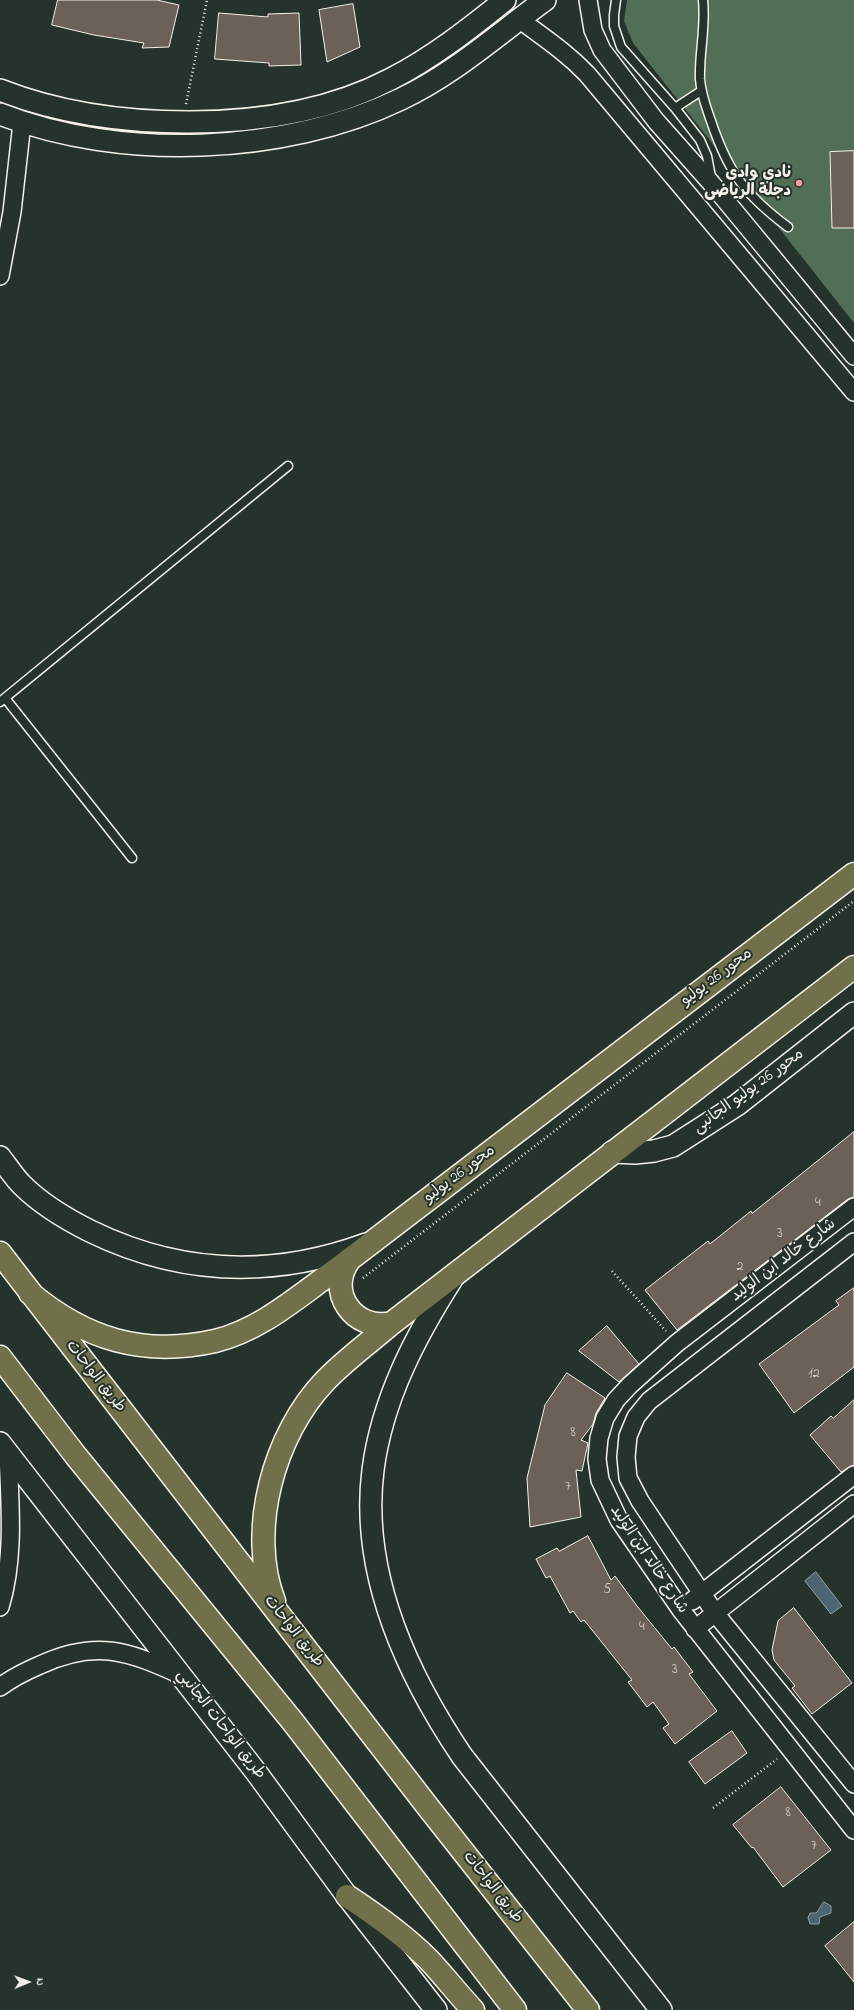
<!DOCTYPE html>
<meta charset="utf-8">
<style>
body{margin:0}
#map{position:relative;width:854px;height:2010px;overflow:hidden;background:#26332d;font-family:"Indie Flower",sans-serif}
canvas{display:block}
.north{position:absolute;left:8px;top:1962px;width:40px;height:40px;-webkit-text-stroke:3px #26332d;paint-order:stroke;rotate:89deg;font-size:11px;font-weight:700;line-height:16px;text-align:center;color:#f4f1e8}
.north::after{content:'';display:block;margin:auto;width:14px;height:18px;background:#f4f1e8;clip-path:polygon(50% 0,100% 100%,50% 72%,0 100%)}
</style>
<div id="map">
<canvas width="854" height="2010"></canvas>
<div class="north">N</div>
</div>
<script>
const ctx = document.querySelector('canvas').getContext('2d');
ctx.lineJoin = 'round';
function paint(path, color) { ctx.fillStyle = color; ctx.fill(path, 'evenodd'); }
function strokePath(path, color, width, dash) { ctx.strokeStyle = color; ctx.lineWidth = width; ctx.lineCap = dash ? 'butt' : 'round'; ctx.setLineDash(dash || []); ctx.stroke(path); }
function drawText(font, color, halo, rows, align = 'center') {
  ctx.font = font + ' "Indie Flower","Playpen Sans Arabic",sans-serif'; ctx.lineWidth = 4; ctx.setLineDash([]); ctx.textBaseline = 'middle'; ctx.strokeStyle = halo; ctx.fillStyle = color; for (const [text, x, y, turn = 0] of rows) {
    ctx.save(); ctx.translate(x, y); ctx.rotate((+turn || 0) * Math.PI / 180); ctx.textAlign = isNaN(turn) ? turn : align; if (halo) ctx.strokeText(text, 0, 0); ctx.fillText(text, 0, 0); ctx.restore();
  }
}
paint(new Path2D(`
 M627 0H854V323L633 43 624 21Z`), '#516e56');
const water = new Path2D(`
 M816 1572 842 1606 831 1614 805 1581Z
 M824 1902 831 1906V1913L820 1917 819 1924H810L808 1918 810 1913H816Z`);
paint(water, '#4c6570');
strokePath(water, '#8f9da0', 1);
const building = new Path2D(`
 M58 0H157L179 5 169 47 142 48 144 43 94 35 52 25Z
 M353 4 360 47 327 62 319 10Z
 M219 13 268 17V14L299 13 301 65 269 66V63L215 59Z
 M854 151V228H832L830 152Z
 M854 1132V1197L848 1199 677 1330 645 1290 708 1241 710 1244 751 1211 752 1213Z
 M854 1288V1367L794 1413 759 1364 839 1305 836 1301Z
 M607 1326 639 1364 619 1382 579 1351Z
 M567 1373 605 1398 596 1413 593 1424 581 1440 588 1443 582 1471 576 1470 581 1517 530 1527 527 1478 545 1405Z
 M854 1400V1465L841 1472 810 1435 831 1416 833 1418Z
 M588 1536 611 1580 615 1576 637 1606 672 1649 674 1647 693 1672 689 1674 717 1711 675 1744 663 1728 669 1724 653 1702 647 1707 628 1682 632 1680 584 1620 581 1622 573 1611 570 1613 550 1576 546 1578 536 1559 557 1548 559 1551Z
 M794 1608 852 1683 812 1714 792 1688 795 1686 774 1660 772 1650 778 1621Z
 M732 1731 747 1753 705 1784 689 1762Z
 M781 1787 831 1850 783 1887 753 1847 752 1848 733 1825Z
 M854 1922V1982L825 1946Z`);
paint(building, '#6c6158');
strokePath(building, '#f4f1e8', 1);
const service = new Path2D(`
 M616 0 614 15V26L621 47 675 108 700 140 707 156 711 177
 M703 0C706 27 699 53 700 79 701 94 706 107 711 121 728 172 745 195 788 227
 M675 108 701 91
 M5 698 132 858
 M0 702 288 466`);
const minor = new Path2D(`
 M588 0 593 30 602 50 656 121 712 184 854 356
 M519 19C543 37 566 52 587 74L854 392
 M0 276 12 212 22 123
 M854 1207 677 1343 630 1385 616 1400 605 1418 599 1438 597 1459 600 1480 619 1520 681 1610 854 1830
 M854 1242 649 1401 636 1417 628 1436 626 1457 628 1478 640 1501 715 1613 854 1784
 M692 1601 854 1475
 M0 1607C15 1558 10 1504 8 1454
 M695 1629 854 1504
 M0 1687C12 1678 26 1671 40 1665 96 1639 128 1651 181 1675`);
const tertiary = new Path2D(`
 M0 90C61 114 124 122 189 122 259 122 328 112 391 79 432 58 469 29 505 0
 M0 114C120 161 285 155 401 99 454 74 498 34 545 0
 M612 1152 635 1153 654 1151 673 1146 737 1105 854 1013
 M0 1157C7 1166 14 1177 22 1185 41 1204 66 1219 90 1231 180 1275 273 1278 366 1244
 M452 1279C415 1337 382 1400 373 1470 360 1572 406 1673 462 1756L661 2010
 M0 1443 256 1772 347 1896 436 2010`);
const trunk = new Path2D(`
 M0 1253 428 1807 588 2010
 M350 1259C325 1291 354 1332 392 1323
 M30 1293C85 1339 143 1357 215 1341 256 1331 289 1304 323 1279 359 1253 394 1225 430 1198 571 1090 713 982 854 874
 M0 1357 76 1456 293 1722 515 2010
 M274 1601C247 1531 274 1434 325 1381 345 1360 370 1342 392 1323L854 967
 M347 1896C376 1915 404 1935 429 1960 444 1976 458 1994 473 2010`);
strokePath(service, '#f4f1e8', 11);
strokePath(minor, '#f4f1e8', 20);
strokePath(tertiary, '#f4f1e8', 24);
strokePath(trunk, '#f4f1e8', 25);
strokePath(new Path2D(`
 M186 104 207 0
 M612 1271 666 1331
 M363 1278 854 901
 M713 1808 777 1759`), '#f4f1e8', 2.5, [1, 3]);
strokePath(service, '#26332d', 8);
strokePath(minor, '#26332d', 17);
strokePath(tertiary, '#26332d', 21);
strokePath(trunk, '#70704a', 22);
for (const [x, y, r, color] of [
 [799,183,4,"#ff9aa2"]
]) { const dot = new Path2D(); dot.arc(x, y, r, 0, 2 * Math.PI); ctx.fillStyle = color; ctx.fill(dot); strokePath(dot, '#26332d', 1.5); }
drawText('14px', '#d2cdc4', null, [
 ["4",818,1204],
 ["3",780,1235],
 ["2",740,1268],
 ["12",814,1375],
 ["8",573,1434],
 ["7",568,1488],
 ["5",607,1591],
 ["4",642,1628],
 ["3",675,1671],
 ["8",788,1814],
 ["7",814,1847]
]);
drawText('bold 16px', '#f4f1e8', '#26332d', [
 ["نادي وادى",791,174],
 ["دجلة الرياضى",791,192]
], 'right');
drawText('16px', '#f4f1e8', '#26332d', [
 ["محور 26 يوليو",717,978,-37],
 ["محور 26 يوليو الجانبى",749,1092,-36],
 ["محور 26 يوليو",460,1175,-37],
 ["شارع خالد ابن الوليد",784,1261,-37],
 ["طريق الواحات",95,1377,52],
 ["شارع خالد ابن الوليد",648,1560,56],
 ["طريق الواحات",293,1632,52],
 ["طريق الواحات الجانبي",220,1725,52],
 ["طريق الواحات",492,1888,52]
]);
</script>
